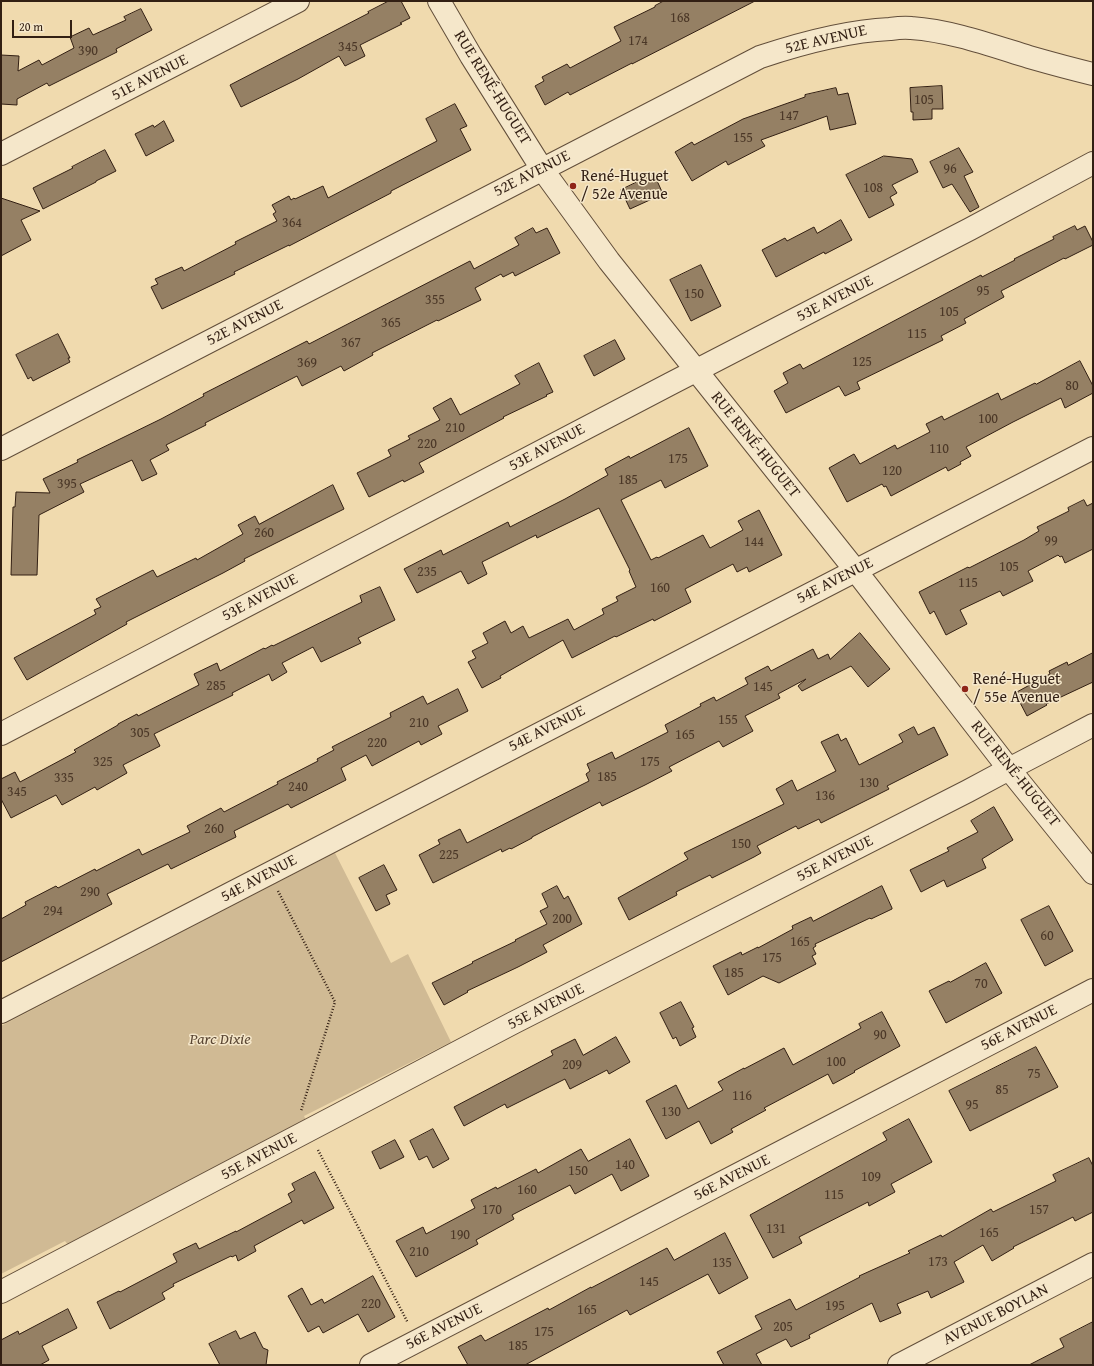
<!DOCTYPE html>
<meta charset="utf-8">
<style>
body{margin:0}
#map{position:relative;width:1094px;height:1366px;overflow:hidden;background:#f0daae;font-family:"Gentium Book Plus",serif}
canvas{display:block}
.frame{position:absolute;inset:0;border:2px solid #321f13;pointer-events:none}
.scale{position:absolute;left:12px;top:20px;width:60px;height:18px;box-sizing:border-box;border:2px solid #321f13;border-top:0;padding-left:5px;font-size:12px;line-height:14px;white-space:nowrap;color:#321f13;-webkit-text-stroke:3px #f5e7ca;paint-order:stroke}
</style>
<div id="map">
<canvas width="1094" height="1366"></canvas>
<div class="frame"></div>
<div class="scale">20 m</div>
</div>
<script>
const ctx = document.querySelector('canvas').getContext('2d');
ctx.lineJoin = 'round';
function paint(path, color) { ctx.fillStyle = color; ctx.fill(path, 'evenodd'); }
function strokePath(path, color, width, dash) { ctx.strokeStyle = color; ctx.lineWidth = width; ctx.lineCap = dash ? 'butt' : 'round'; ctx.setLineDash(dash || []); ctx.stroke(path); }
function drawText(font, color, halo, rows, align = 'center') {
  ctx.font = font + ' "Gentium Book Plus",serif'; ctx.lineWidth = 3; ctx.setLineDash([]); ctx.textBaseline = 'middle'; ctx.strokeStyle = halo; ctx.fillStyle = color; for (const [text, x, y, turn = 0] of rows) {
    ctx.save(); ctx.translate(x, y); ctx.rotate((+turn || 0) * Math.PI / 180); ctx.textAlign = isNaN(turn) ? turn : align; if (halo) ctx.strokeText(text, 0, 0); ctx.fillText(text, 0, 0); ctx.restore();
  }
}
paint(new Path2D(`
 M335 853 391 963 408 954 451 1042 304 1116 307 1122 68 1245 65 1241 1 1274V1026Z`), '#d0ba94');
const building = new Path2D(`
 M389 1H401L410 18 400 23 402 24 360 45 365 56 345 66 339 56 298 79 241 107 230 85 369 13 368 12Z
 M664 1H755L632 64V63L570 95 568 92 545 105 535 86 544 81 542 77 567 64 570 68 621 41 614 27 655 7V6Z
 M141 9 152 30 116 49 117 52 49 86 47 83 17 99V105L1 104V55L19 56 18 71 39 60 42 65 74 48 70 37 89 28 93 35 126 20 124 17Z
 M942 86 943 109H932V119L913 120V112H911L910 88Z
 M836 88 838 95 848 93 856 124 830 130 827 116 761 140 765 146 728 165 726 161 692 181 675 152 692 142 694 145 743 119 805 97V95Z
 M455 104 467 126 460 129 471 150 391 191V193L289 246V245L234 272 235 274 162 309 151 287 158 284 155 279 182 267 184 271 236 244 235 242 277 221 273 214 276 212 272 205 289 196 291 200 294 198 295 199 323 186 328 198 437 141 426 119Z
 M164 121 174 141 146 156 135 134 153 125 154 127Z
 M959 148 973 172 964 176 979 207 970 212 952 184 943 188 930 162Z
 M105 150 116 171 96 181V182L43 209 33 188 73 168 72 167Z
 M884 156 912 159 918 172 892 185 897 193 890 197 894 205 869 218 846 175Z
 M654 174 663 194 630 209 621 190Z
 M1 198 40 211 21 220 31 240 1 256Z
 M841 220 852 240 825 254 824 252 776 277 762 250 785 238 787 241 814 227 817 233Z
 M1075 226 1077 230 1085 226 1093 242V245L1065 259 1064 258 1001 291 1004 297 964 319 966 323 941 336 943 340 857 382 860 389 845 396 839 386 786 413 774 391 788 383 783 373 800 364 803 369 962 285 981 275 982 277 1015 260 1014 259 1054 239 1053 237Z
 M533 228 536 233 547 228 560 253 515 276 513 272 503 277 501 274 475 288 481 300 438 321 437 320 372 353 373 355 344 371 341 366 302 386 297 376 205 423 206 425 166 445 169 450 150 460 157 474 142 481 132 460 80 484 84 492 39 515 37 575H11L13 507H15L16 492 50 493 43 479 78 462 77 460 161 419 204 396 203 394 307 341 309 344 470 261 474 269 519 245 515 238Z
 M701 265 721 306 691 321 670 280Z
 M58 334 70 358H68L70 362 33 381 31 377 28 379 16 355Z
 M615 340 625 359 594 376 584 356Z
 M1080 361 1093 386V393L1065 408 1061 398 1013 422 966 447 971 456 960 462 961 464 948 471 946 467 891 496 886 486 884 487 882 484 847 502 829 468 854 454 860 464 895 445 897 449 930 432 926 424 942 416 944 420 998 393 1001 400 1035 383 1036 384Z
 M539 363 553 392 546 395 547 396 503 417 504 418 419 463 424 472 404 482 403 480 369 497 357 473 391 456 388 450 410 439 408 436 440 420 433 408 451 398 460 415 520 384 515 376Z
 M689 428 708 466 665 488 661 480 621 500 651 560 657 557 658 558 703 535 710 548 743 530 738 521 759 510 782 555 749 572 747 567 737 572 733 564 685 589 691 602 654 621 653 619 616 637 615 636 572 658 563 640 500 676 501 678 482 688 468 662 476 658 472 651 488 643 483 633 505 621 511 633 523 626 529 638 568 619 574 630 604 614 602 609 618 601 616 597 636 587 629 571 630 570 599 508 537 538 536 535 482 562 487 574 468 584 461 571 417 593 404 569 441 550 443 555 508 522 510 527 565 499 608 475 605 469 629 456 630 458Z
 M333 485 344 509 244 559 245 561 223 573 126 622 127 624 27 680 14 658 96 614 94 610 101 607 96 599 153 570 157 577 196 558 197 560 243 534 238 525 255 516 259 524Z
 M1084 500 1087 506 1093 503V549L1065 563 1062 556 1060 557 1058 555 1028 571 1033 581 1003 596 1000 591 960 610 967 624 946 635 934 611 930 614 919 592 968 567 969 568 1024 540 1039 531 1037 527 1069 511 1068 508Z
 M380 587 395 620 358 638 361 643 321 662 313 647 282 663 287 672 272 681 269 674 232 693 233 695 154 734 160 746 123 765 127 773 97 790 95 787 62 805 56 795 11 818 1 799V779L15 772 20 782 76 752 74 750 118 725V724L137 714 138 716 199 685 194 674 217 663 220 671 264 648 265 649 272 645 273 646 362 602 360 596Z
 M860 633 890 669 868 687 851 666 802 691 798 686 806 679 778 694 780 698 745 716 753 731 723 747 719 741 669 767 672 771 645 785 602 806 600 802 532 837V838L511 849 510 848 502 852 501 849 433 883 419 855 440 844 438 840 460 829 467 843 589 781 586 774 590 771 587 764 612 752 615 759 668 732 665 725 701 706 700 704 714 697 716 701 748 684 745 678 768 666 771 671 813 649 818 659 828 654 830 659Z
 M1093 653V682L1046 704 1047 705 1027 716 1015 693 1050 674 1049 671 1067 662 1068 665Z
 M458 689 468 711 438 726 442 734 421 745 419 741 372 766 366 755 341 768 346 780 291 808 288 804 234 831 236 837 171 869 168 864 107 894 112 904 1 962V919L26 905 25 902 56 886 58 888 95 869 96 871 139 849 142 855 190 832 187 826 221 808 224 812 278 784 277 782 318 761 317 759 334 750 332 747 391 717 390 713 423 696 427 704Z
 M914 727 918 735 934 727 948 755 887 786 889 789 821 823 819 819 798 829 796 826 757 846 761 853 754 857 712 878 710 875 676 892 677 895 629 920 618 898 688 859 684 853 784 804 776 789 792 780 797 791 836 771 821 742 838 734 841 741 846 738 859 765 903 742 899 735Z
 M994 807 1013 840 982 859 986 868 947 887 944 880 921 892 910 870 949 851 947 848 978 832 971 821Z
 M384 865 397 890 386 895 390 904 376 911 359 878Z
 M557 886 564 899 568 896 582 924 543 945 547 952 518 967 467 991 468 992 444 1005 432 983 473 963 472 962 516 941 515 940 547 924 540 911 548 907 542 894Z
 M882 886 892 908V909L871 919 870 918 815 944 816 946 813 948 816 954 812 956 816 964 779 983 763 976 728 995 713 966 741 952 742 955 758 947V948L793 929 792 926 811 917 813 921Z
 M1049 906 1073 951 1045 966 1021 920Z
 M986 963 1002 993 946 1023 929 991 949 981 950 982Z
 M681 1002 694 1027 692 1028 696 1037 680 1046 676 1037 673 1039 660 1013Z
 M882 1012 900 1046 854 1071 855 1072 833 1084 828 1074 764 1108 766 1110 731 1129 733 1132 711 1144 699 1121 666 1139 646 1101 676 1085 688 1109 723 1090 718 1082 744 1068V1069L784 1048 793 1065 861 1028 859 1024Z
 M616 1037 630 1062 609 1074 607 1070 570 1089 565 1079 507 1108 505 1104 464 1126 454 1107 553 1055 551 1051 575 1039 583 1055Z
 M1036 1047 1058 1087 970 1131 949 1091Z
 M909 1119 932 1162 891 1184 895 1192 869 1206 868 1202 799 1237 802 1243 773 1258 750 1215 887 1140 883 1133Z
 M433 1129 449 1159 433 1168 427 1156 419 1160 410 1141Z
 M630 1139 649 1176 621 1191 612 1174 575 1194 570 1185 512 1215 514 1219 476 1240 478 1244 416 1277 396 1241 423 1227 426 1234 475 1208 471 1200 496 1187 497 1189 536 1169 538 1173 581 1149 588 1161Z
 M395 1140 404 1157 380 1169 372 1152Z
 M1089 1158 1093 1166V1212L1075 1221 1073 1217 1013 1247 1014 1248 992 1261 983 1245 954 1262 964 1282 931 1298 928 1291 897 1304 901 1313 880 1322 872 1303 809 1335 810 1338 791 1347 786 1339 756 1354 762 1365H724L717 1352 762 1329 755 1316 790 1299 796 1310 860 1277 859 1276 910 1253 908 1251 941 1235 942 1237 991 1209 993 1212 1056 1181 1053 1175Z
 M315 1172 334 1208 304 1224 302 1220 254 1246 256 1251 238 1261 236 1255 232 1257 231 1256 173 1284 174 1286 162 1293 165 1299 110 1329 97 1302 119 1291 120 1292 177 1262 173 1254 196 1243 199 1249 236 1231V1232L292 1202 288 1194 295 1190 292 1184Z
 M725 1233 748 1278 719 1294 708 1274 630 1315 627 1310 525 1365H468L458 1347 481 1335 485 1341 548 1308 549 1310 591 1287V1288L667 1248 674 1260Z
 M373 1276 395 1317 368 1332 358 1314 323 1333 319 1326 308 1332 288 1296 302 1288 311 1305 322 1299 324 1303Z
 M68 1309 77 1328 42 1346 49 1360 40 1365H1V1340L18 1331 19 1334Z
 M1093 1322V1365H1029L1064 1347 1060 1339Z
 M236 1331 240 1339 255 1332 263 1348 268 1350 266 1365H220L209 1344Z`);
paint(building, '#958064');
strokePath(building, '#321f13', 1);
const minor = new Path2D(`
 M439 1 471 56 542 169 609 261 856 571 1009 769 1093 873
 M1 154 298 1
 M1 449 760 57C802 43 846 31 890 29 897 28 904 27 911 28 952 31 990 45 1029 57 1050 63 1072 69 1093 74
 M1 734 670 384 970 229 1093 163
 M1 1012 1093 448
 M1 1292 513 1023 968 791 1009 769 1093 725
 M371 1365 1093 990
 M899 1365 1093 1264`);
strokePath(minor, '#624e3a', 24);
strokePath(new Path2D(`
 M278 891 335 1002 301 1111
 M318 1150 408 1323`), '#321f13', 2.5, [1, 2]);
strokePath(minor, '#f5e7ca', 22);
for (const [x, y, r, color] of [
 [573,186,4,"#8f2418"],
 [965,689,4,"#8f2418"]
]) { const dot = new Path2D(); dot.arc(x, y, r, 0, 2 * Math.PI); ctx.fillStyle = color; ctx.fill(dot); strokePath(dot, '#f5e7ca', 1.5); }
drawText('14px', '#4b3727', null, [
 ["168",680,18],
 ["174",638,41],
 ["345",348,47],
 ["390",88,51],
 ["105",924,100],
 ["147",789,116],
 ["155",743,138],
 ["96",950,169],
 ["108",873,188],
 ["364",292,223],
 ["95",983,291],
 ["150",694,294],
 ["355",435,300],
 ["105",949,312],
 ["365",391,323],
 ["115",917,334],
 ["367",351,343],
 ["125",862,362],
 ["369",307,363],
 ["80",1072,386],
 ["100",988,419],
 ["210",455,428],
 ["220",427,444],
 ["110",939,449],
 ["175",678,459],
 ["120",892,471],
 ["185",628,480],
 ["395",67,484],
 ["260",264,533],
 ["99",1051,541],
 ["144",754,542],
 ["105",1009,567],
 ["235",427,572],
 ["115",968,583],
 ["160",660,588],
 ["285",216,686],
 ["145",763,687],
 ["155",728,720],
 ["210",419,723],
 ["305",140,733],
 ["165",685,735],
 ["220",377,743],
 ["325",103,762],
 ["175",650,762],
 ["185",607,777],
 ["335",64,778],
 ["130",869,783],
 ["240",298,787],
 ["345",17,792],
 ["136",825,796],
 ["260",214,829],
 ["150",741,844],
 ["225",449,855],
 ["290",90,892],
 ["294",53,911],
 ["200",562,919],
 ["60",1047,936],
 ["165",800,942],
 ["175",772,958],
 ["185",734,973],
 ["70",981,984],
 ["90",880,1035],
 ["100",836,1062],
 ["209",572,1065],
 ["75",1034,1074],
 ["85",1002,1090],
 ["116",742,1096],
 ["95",972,1105],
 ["130",671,1112],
 ["140",625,1165],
 ["150",578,1171],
 ["109",871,1177],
 ["160",527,1190],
 ["115",834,1195],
 ["170",492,1210],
 ["157",1039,1210],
 ["131",776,1229],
 ["165",989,1233],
 ["190",460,1235],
 ["210",419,1252],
 ["173",938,1262],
 ["135",722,1263],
 ["145",649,1282],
 ["220",371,1304],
 ["195",835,1306],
 ["165",587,1310],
 ["205",783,1327],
 ["175",544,1332],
 ["185",518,1346]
]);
drawText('16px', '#321f13', '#f5e7ca', [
 ["52E AVENUE",826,40,-13],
 ["51E AVENUE",150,78,-27],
 ["RUE RENÉ-HUGUET",492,88,58],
 ["52E AVENUE",532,174,-27],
 ["53E AVENUE",835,299,-27],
 ["52E AVENUE",245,323,-27],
 ["RUE RENÉ-HUGUET",755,445,51],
 ["53E AVENUE",547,448,-28],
 ["54E AVENUE",835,581,-27],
 ["53E AVENUE",260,598,-28],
 ["54E AVENUE",547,729,-27],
 ["RUE RENÉ-HUGUET",1015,774,51],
 ["55E AVENUE",835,859,-27],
 ["54E AVENUE",259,879,-28],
 ["55E AVENUE",546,1007,-27],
 ["56E AVENUE",1019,1028,-27],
 ["55E AVENUE",259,1157,-28],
 ["56E AVENUE",732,1178,-27],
 ["AVENUE BOYLAN",996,1315,-27],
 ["56E AVENUE",444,1327,-27]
]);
drawText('16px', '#321f13', '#f5e7ca', [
 ["René-Huguet",581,177],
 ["/ 52e Avenue",581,195],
 ["René-Huguet",973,680],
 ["/ 55e Avenue",973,698]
], 'left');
drawText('italic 16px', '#5a4633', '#f5e7ca', [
 ["Parc Dixie",220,1040]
]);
</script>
